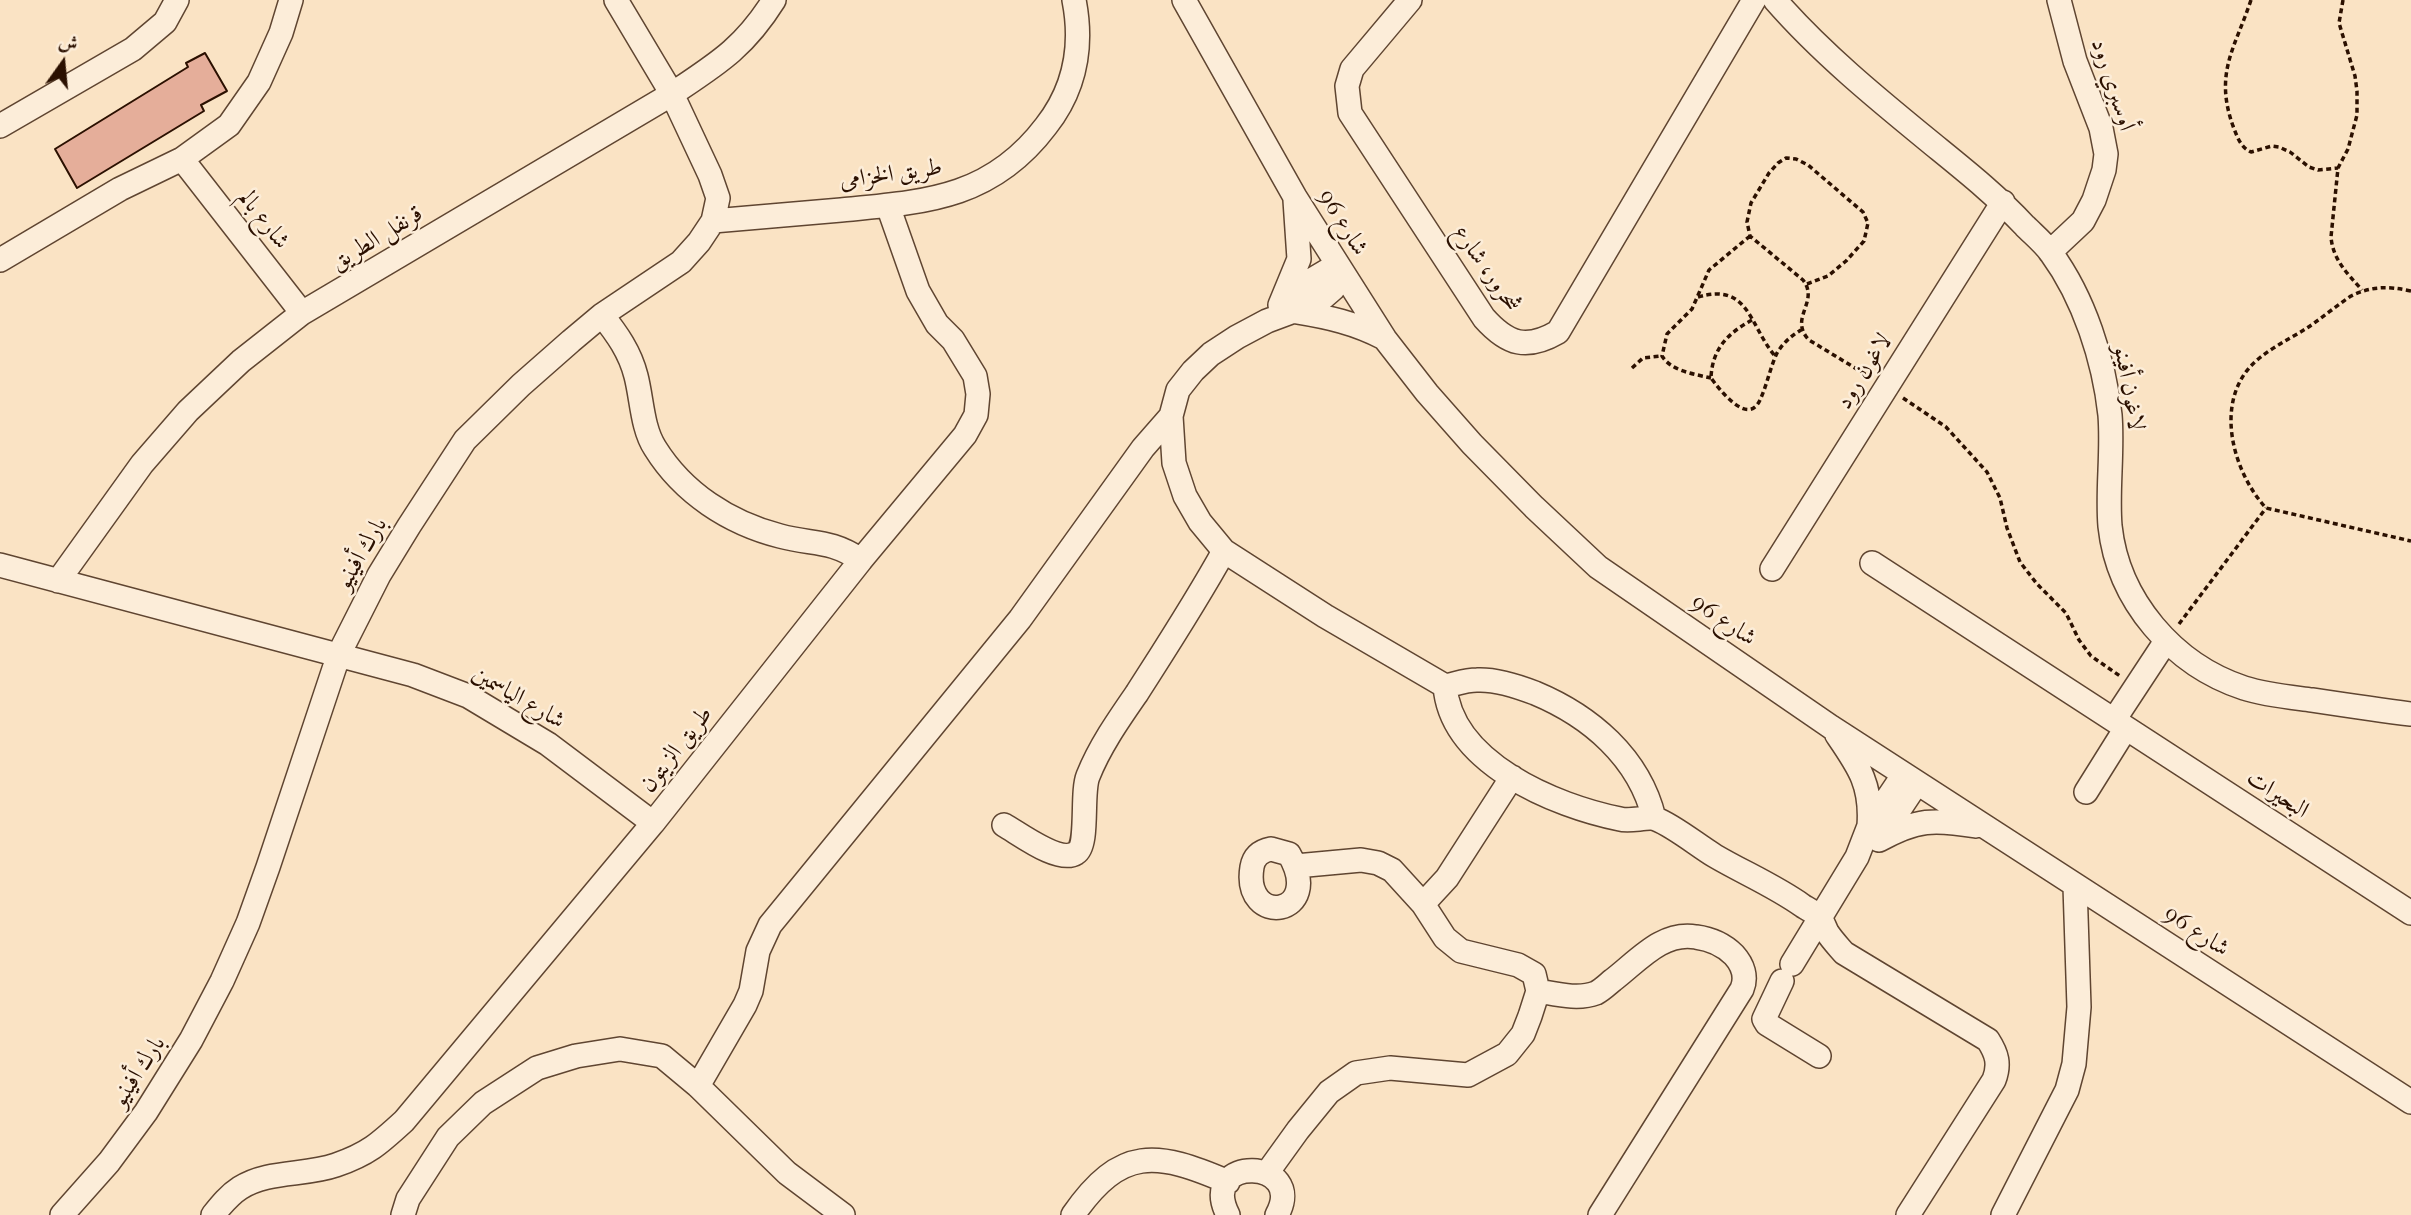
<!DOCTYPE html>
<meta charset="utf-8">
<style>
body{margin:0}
#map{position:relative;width:2411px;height:1215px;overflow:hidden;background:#fae3c4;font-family:"IM FELL French Canon",Amiri,serif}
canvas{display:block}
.north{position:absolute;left:28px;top:28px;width:70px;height:70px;-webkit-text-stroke:5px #fcedd9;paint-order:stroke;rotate:15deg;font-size:19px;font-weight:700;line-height:28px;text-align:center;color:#2b1000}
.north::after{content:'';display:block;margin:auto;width:24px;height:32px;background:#2b1000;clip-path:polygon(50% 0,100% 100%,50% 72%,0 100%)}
</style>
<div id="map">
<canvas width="2411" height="1215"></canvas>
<div class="north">ش</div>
</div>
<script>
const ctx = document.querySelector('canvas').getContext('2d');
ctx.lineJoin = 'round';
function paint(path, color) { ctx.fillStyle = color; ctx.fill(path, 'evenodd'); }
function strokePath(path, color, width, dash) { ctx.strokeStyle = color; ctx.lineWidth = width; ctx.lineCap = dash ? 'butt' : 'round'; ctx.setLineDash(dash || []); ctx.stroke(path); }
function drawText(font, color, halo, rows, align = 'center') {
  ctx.font = font + ' "IM FELL French Canon",Amiri,serif'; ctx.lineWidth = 5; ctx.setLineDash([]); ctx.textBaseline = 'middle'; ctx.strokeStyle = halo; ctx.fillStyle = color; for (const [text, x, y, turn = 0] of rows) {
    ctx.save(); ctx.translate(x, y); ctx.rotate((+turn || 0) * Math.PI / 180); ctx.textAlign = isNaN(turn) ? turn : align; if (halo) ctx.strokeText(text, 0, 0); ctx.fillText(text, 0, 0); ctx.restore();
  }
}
const building = new Path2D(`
 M205 53 227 91 201 105 204 111 77 188 55 149 188 67 186 63Z`);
paint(building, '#e5ae9a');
strokePath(building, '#2b1000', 2);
const minor = new Path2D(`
 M1184 0 1295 197 1385 339 1427 393 1472 444 1534 507 1598 567 1831 727 2411 1102
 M1410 0 1352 69 1347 86 1350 113 1484 318C1508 345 1527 350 1558 332L1754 0
 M1775 0C1822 54 1880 101 1935 146 1967 172 1997 196 2025 226 2034 235 2044 243 2051 253 2084 298 2104 360 2110 415 2113 452 2107 490 2110 526 2118 601 2174 665 2244 688 2266 695 2289 697 2312 700 2345 705 2378 710 2411 714
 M0 126 133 49 165 22 177 0
 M182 159 302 313
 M713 221C756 217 798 214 841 210 925 202 991 199 1046 126 1075 89 1083 46 1074 0
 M2050 252 2083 221 2094 200 2104 170 2106 154 2101 128 2075 61 2059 0
 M0 260 120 189 182 159 229 125 259 82 281 33 291 0
 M1343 274 1333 289 1318 302 1267 321 1237 337 1211 354 1193 371 1178 390 1171 416 1174 463 1185 496 1200 522 1224 551 1325 616 1445 686C1451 763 1555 806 1620 819 1630 822 1648 816 1656 819 1674 826 1697 845 1715 856 1744 873 1775 886 1803 906 1808 909 1816 913 1820 918 1823 922 1825 928 1827 932 1832 940 1838 946 1844 953L1988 1040C1997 1054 2000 1064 1994 1080L1908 1215
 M1285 300 1300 287 1337 265
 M1280 305 1299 259 1295 200
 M1297 312C1328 317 1355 323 1384 338
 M602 315C617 334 630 352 636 376 642 399 642 428 655 448 683 493 729 523 780 536 814 545 829 539 861 560
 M1872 563 2411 913
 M0 565 413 675 468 696 548 744 653 823
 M1772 569 2003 202
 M58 581 142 464 188 411 241 361 302 313 672 94C717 64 744 48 774 0
 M1445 686C1455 684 1466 680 1477 680 1496 679 1517 686 1535 693 1590 716 1639 757 1654 818
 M2114 720 2166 641
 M1837 735C1859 767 1872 785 1869 826
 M2086 792 2126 728
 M1004 825C1020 834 1059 864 1076 853 1089 845 1081 793 1088 776 1100 746 1119 719 1137 693 1167 646 1197 600 1224 551
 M1881 837 1917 783
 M1879 840C1917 819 1934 819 1976 826
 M1271 849 1289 854C1326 917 1242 928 1252 867 1254 856 1261 851 1271 849Z
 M1423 904 1447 878 1512 777
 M1792 964 1857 857 1869 826 1904 774
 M1782 981 1764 1019 1767 1024 1819 1056
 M1538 991C1556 994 1578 1000 1596 993 1602 990 1608 984 1613 980 1638 961 1662 931 1696 937 1711 939 1723 944 1734 955 1743 965 1747 977 1742 989L1600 1215
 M698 1086 745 1005 751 991 758 951 770 925 1020 619 1143 448 1171 416
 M1267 1173 1298 1130 1329 1092 1356 1073 1390 1068 1468 1075 1507 1054 1523 1034 1530 1016 1538 991 1534 974 1518 965 1461 951 1445 938 1423 904 1392 870 1378 863 1361 860 1296 866
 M62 1215 109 1162 146 1112 191 1040 222 981 248 923 268 867 339 654 379 575 409 526 465 440 521 385 571 341 602 315 681 262 699 242 713 221 718 198 710 175 672 94 616 0
 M213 1215C221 1205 229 1195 240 1188 268 1170 305 1176 336 1165 368 1154 379 1144 404 1121L653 823 861 560 965 435 976 415 978 394 975 376 953 340 937 324 918 291 888 206
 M403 1215 408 1199 448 1137 483 1103 537 1068 576 1056 620 1049 662 1056 698 1086 787 1173 843 1215
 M1073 1215C1121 1146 1156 1151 1228 1182
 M1228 1215C1197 1154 1308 1158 1277 1215
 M2003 1215 2067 1090 2074 1064 2079 1007 2075 886`);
strokePath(minor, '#5f4531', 26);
strokePath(new Path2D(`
 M2251 0C2235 48 2214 73 2233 126 2237 136 2240 147 2251 152L2272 146 2279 147 2290 152 2309 167 2318 170 2338 168
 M2343 0 2339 23 2355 76 2357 91V115L2348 149 2338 168 2331 237C2333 260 2347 273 2362 290
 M1807 284 1828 276 1846 261 1864 241 1868 223 1863 212 1808 165 1796 159 1786 158 1778 163 1769 173 1751 203 1747 222 1750 236 1803 280C1820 302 1788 318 1809 340L1870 377
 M2411 291C2388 286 2372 286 2351 296 2336 306 2322 318 2307 328 2288 340 2264 351 2249 368 2215 408 2234 473 2266 508L2411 541
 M1698 297C1749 282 1749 325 1775 356
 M1752 320C1728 333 1712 349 1711 378 1719 389 1748 427 1760 400 1767 385 1770 368 1777 353 1783 343 1791 336 1801 330
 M1632 368 1643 358 1661 356
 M1711 378C1694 374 1671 371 1662 356L1667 334 1692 309 1709 270 1750 236
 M1903 398 1946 427 1987 472 2000 498 2007 528 2020 562 2037 584 2066 613 2079 640 2091 656 2120 676
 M2179 624 2266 508`), '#2b1000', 3.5, [5, 3.5]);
strokePath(minor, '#fcedd9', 23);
drawText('24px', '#2b1000', '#fcedd9', [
 ["أوسبري رود",2112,85,72],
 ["طريق الخزامى",891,175,-8],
 ["شارع بالم",263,220,52],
 ["شارع 96",1342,223,58],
 ["قرنفل الطريق",377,239,-31],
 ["شحرور، شارع",1486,269,55],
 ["لاغون رود",1865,372,-58],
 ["لاغون أفينو",2128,388,80],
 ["بارك أفينيو",362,554,-60],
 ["شارع 96",1723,621,34],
 ["شارع الياسمين",518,698,30],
 ["طريق الزيتون",677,750,-52],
 ["البحيرات",2277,795,33],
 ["شارع 96",2196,932,33],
 ["بارك أفينيو",139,1072,-57]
]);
</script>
